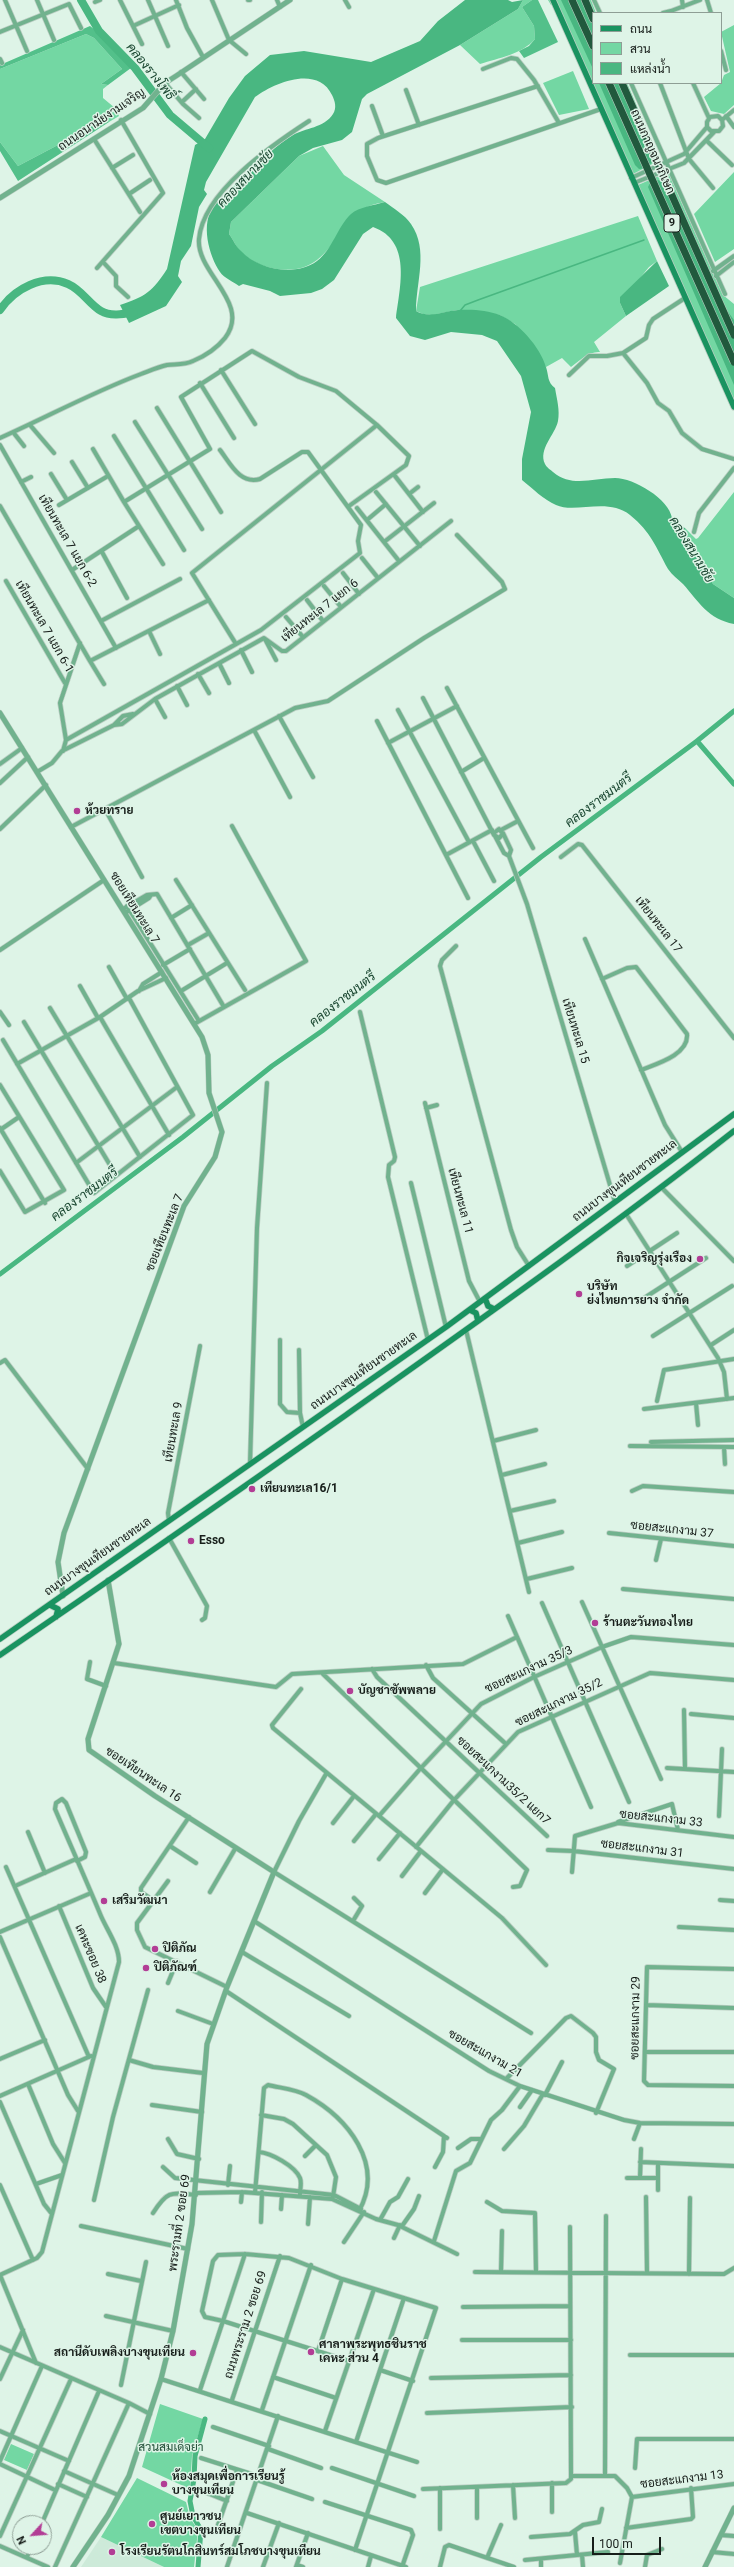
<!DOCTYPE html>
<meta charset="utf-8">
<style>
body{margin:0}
#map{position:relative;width:734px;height:2567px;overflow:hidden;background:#def4e7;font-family:Roboto,Sarabun,sans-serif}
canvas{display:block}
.legend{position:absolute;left:592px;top:12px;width:130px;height:72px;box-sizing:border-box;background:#def4e7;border:1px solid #8e9e95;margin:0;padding:5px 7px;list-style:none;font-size:12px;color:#171e1a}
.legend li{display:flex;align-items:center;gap:8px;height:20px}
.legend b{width:20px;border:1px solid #8e9e95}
.north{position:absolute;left:12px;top:2515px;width:40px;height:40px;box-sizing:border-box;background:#def4e7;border:1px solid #8e9e95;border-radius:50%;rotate:244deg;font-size:11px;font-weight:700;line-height:16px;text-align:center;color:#171e1a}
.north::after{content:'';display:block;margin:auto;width:14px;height:18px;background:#b23d95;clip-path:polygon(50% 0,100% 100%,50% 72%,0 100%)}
.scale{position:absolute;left:592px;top:2537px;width:69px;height:18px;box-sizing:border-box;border:2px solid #171e1a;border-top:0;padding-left:5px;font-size:12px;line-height:14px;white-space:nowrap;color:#171e1a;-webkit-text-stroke:3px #def4e7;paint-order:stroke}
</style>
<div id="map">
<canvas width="734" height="2567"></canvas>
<ul class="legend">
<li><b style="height:5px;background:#199360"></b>ถนน</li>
<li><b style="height:11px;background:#73d7a3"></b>สวน</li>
<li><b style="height:11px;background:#49b781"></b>แหล่งน้ำ</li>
</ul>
<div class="north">N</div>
<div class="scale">100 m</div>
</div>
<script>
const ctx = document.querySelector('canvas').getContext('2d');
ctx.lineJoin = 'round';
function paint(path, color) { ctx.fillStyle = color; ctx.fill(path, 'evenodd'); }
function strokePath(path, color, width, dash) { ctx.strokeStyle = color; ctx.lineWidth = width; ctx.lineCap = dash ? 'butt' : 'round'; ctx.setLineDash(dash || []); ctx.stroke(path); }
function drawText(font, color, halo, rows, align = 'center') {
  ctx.font = font + ' Roboto,Sarabun,sans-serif'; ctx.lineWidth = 3; ctx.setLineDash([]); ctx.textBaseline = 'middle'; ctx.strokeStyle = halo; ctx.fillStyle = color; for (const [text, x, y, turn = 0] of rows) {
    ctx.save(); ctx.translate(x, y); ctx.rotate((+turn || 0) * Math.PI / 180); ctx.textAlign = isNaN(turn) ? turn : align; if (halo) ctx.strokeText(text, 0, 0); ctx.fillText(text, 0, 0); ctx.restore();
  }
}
paint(new Path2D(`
 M101 2537 164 2567H81Z`), '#cdead9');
paint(new Path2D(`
 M523 0H532L522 7 534 26 535 39C522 54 499 58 480 64L460 45 518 9Z
 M548 0H591L596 13H593V83H627L659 157 660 160 633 174 558 5H551Z
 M734 25V105L724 114 711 111 704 97 721 83 724 75 730 72 721 32Z
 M86 34 94 38 122 69 101 84 108 85 103 89V98L115 108 119 116 109 122 105 117 75 136 18 166 0 142V69Z
 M573 71 589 109 559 115 543 83Z
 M323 146 344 175 385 202C379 203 370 205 365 208 346 221 335 246 317 260 296 277 259 270 241 252 236 247 233 239 229 234L231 222 299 156Z
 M668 172 723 295 734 304V401L638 185Z
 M734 172V249L715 262 694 214Z
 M638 216 657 261 649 267 620 303 626 316 594 342 600 352C589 351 580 360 571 367L562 358 546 367 532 344 515 324 500 315 457 310 432 315 423 314 416 311 420 287Z
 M734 492V598L713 584 681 531 686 529 696 539 698 538Z
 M160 2404 203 2419 192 2456 190 2489 142 2467Z
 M11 2444 34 2454 27 2470 4 2460Z
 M137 2478 186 2502 190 2518 198 2530 194 2567H164L101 2537Z`), '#73d7a3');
paint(new Path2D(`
 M532 0H538L558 42 524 58 519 51 529 46 535 39 534 26 522 7Z
 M90 26 100 34 131 68 108 85 101 84 122 69 94 38 86 34 0 69V65Z
 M105 117 109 122 18 181 0 151V142L18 166 75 136Z`), '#53c08a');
paint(new Path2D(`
 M465 0H508L512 2 523 0 518 9 460 45 367 94 362 99 352 132 342 140 313 148 299 156 231 222 229 234C233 239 236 247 241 251 259 270 295 277 317 261 333 249 337 227 351 214 359 207 375 205 385 202 393 208 405 215 411 224 429 250 416 282 416 311 430 319 443 311 458 310 472 309 487 310 500 315 519 323 540 347 546 367 549 376 547 382 555 388 557 400 560 410 558 421 555 435 538 449 545 464 546 467 551 470 553 472 572 488 593 478 615 478 634 478 669 499 672 518L686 529 681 532 713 584 734 598V624C708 619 699 602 683 584 678 579 672 575 668 569 656 547 651 532 630 515 608 497 575 514 556 505 544 500 532 488 522 480V459L531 412 521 376 497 341 482 335 451 332 425 340 410 336 396 318C400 286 412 241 373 227L363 234 334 280 322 289 311 293 280 296 270 291 243 284 239 286C234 282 224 278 220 272 209 256 200 223 214 206 224 194 238 183 249 172 263 159 276 145 293 135 305 128 324 128 333 114 337 108 335 101 332 95 318 65 275 82 255 97L206 182 204 190 207 194 199 207 191 246 181 261 178 276 182 282 166 306 129 323 120 305C145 297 153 291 167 269L195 145 205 139 229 98 245 76 270 55 304 51 371 62 420 41 438 21Z
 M561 0H587L593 13V69Z
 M599 83H625L657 155C652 163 648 168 639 169L635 165Z
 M668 177 723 305 734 320V385L648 187 650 183Z
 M657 261 669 286 626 316 620 303V297Z`), '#49b781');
strokePath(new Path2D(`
 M460 311 465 305 478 300 644 240`), '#49b781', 1.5);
strokePath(new Path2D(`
 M734 711 697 741 734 784
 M0 1274 183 1137 272 1066 322 1031 541 857 697 741
 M198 2567 201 2530 193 2516 190 2501 194 2479 195 2456 205 2419`), '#49b781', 5);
strokePath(new Path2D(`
 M81 0 99 31 135 68 170 115 209 148
 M0 310C14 289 43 273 68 284 82 290 89 304 101 311 111 317 124 314 134 312`), '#49b781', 8);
const minor = new Path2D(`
 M5 0 27 51
 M37 0 54 40
 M120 0 142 44
 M148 0 168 46
 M176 0 187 28 203 57
 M212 0 229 40 246 54
 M248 0H250
 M277 0 280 7
 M345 0 349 7
 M594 0 600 13
 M682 0 683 7
 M707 0 711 13
 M95 2 100 0
 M663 13 671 11
 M671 13V11L700 0
 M133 26 179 5
 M0 32 69 4 81 28
 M721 51 726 70
 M0 59 2 63
 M483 69 511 58 517 59 534 80 559 123
 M181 72 204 99
 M165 83 183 104 199 118
 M631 83 725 294
 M660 83 689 159 713 188
 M693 83 709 118
 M538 86 378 138 367 144V156L377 180 386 183 601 109
 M406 90 419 125
 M182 102 196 89
 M372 106 383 136
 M726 116 734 127
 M722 120 734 110
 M94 139 140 212
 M707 141 732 165
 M112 168 133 155
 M631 178 684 154 707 127V122L710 117 718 116 722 120 723 126 719 131H711L707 127
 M634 183 684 163 714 132
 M129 194 150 180
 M103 262 116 276V286L128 297
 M97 268 163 193 121 120
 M713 271 734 256
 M716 276 734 262
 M623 353 647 383 658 403 669 411 682 433 702 449 734 459
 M221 370 255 424
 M569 375 589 356H607L623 353 646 338 649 325 653 319 685 298
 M200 383 234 438
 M157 408 221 512
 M135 422 202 529
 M30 425 54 453
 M13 432 24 446
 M114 436 184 550
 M0 438C47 417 93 392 141 374 149 371 158 367 167 365 175 364 185 365 193 361 205 356 217 348 225 338 252 303 196 273 199 239 203 192 272 145 309 121
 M0 445 116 648
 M93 449 124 502
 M72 462 88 488
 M51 474 67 500
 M395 476 423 512
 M21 482 31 477
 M376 492 420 546
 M409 494 418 487
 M59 505 108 476
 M0 506 90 661 209 600
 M357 508 399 561
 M367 520 386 504
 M694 532 699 513 734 468
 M384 542 434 503
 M102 552 127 598
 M362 558 378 578
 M163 564 124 502 210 449 181 397 252 351 299 377 336 391 377 425 409 456 406 465 349 506
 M72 570 139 526
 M343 573 359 594
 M6 581 65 683
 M324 586 341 607
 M307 600 323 621
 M286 617 303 637
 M101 621 180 579
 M149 631 160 654
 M265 639 276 660
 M236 644 192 573 377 425
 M241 650 252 672
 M90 661 104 684
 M219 663 229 683
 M198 674 209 693
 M177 686 187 705
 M447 688 533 848
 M423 698 494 835 499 838 503 834 499 829 494 833
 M155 699 165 717
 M398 710 469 842
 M279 716 313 777
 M377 721 468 898
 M114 725 122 724 155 699 264 638 282 651H286L451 521
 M254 730 290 797
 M66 740 261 630 360 553 358 541 361 525 308 452H302L260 479C240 485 230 463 220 450
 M388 743 457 706
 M63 751 66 740 60 703 80 643
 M0 764 22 748
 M37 772 52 763 62 751 114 725 123 716 133 714
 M461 772 484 758
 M0 783 28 757
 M105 809 142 877
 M71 827 295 708 328 701 424 638 505 589 502 582 457 535
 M0 829 46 785
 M501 830 518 821
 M503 833 511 850 509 856
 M495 836 504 853 509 856 527 904 615 1202
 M473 841 494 881
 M446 855 492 830
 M561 857 578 844 582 845 734 1038
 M176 880 245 990
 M127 906 199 1021
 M123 909 147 895 157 894 224 1007
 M125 913 149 898 151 895
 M171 918 192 905
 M585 939 665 1125 682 1152
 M188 945 209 933
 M456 946 442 960 440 966 511 1230 517 1247 529 1266
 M0 950 104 880
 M163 965 190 949
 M109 967 127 999
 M602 979 627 968 636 967 687 1034C689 1055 656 1064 641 1070
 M80 986 98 1018
 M139 991 143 984 162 972
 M181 991 227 963
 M50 1008 140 1157
 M0 1012 9 1025
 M360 1012 395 1157 394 1161 389 1165 388 1177 428 1340
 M100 1017 169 1135
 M24 1022 116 1175
 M194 1024 306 961 232 826
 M3 1040 94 1193 193 1115 129 998
 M17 1064 100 1017 138 991 166 978
 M0 1085 64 1190 25 1212 0 1171
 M425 1103 469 1281 480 1302
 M426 1108 437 1105
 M0 1128 45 1203
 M0 1130 19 1117
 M76 1163 177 1087
 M411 1183 446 1327
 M661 1187 734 1261
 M626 1214 718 1358 724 1372 727 1399
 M627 1266 677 1233
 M638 1302 706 1258
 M466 1330 529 1592
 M653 1336 732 1286
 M280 1340V1404L287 1412 300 1413
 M711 1345 734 1330
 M299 1350 300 1413 303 1427
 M0 1363 5 1360 88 1469
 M657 1401 664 1370 734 1359
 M696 1403 698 1425
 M644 1409 734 1398
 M493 1441 536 1430
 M651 1442 734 1440
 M630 1446 734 1447
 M724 1447 725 1464
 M250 1464 257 1228 267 1083
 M502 1475 545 1464
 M632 1491 643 1486 734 1492
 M510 1511 554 1501
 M169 1521 168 1513 200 1346
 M609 1533 734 1546
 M169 1538 207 1606 205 1618 202 1620
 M518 1543 562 1532
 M656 1560 661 1539
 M527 1579 572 1568
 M623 1589 734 1599
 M582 1602 661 1779
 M542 1603 629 1802
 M508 1616 591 1807
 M90 1662 87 1679 106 1686
 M114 1663 276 1687 292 1674 463 1664 517 1637
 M426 1665 433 1678 506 1744
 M372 1669 377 1677 547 1836
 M323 1674 527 1870 520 1886 513 1887
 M301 1689 272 1725 273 1728 502 1918 546 1965
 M684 1710 685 1769
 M691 1714 734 1718
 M667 1768 734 1772
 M326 1774 299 1821 274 1872 531 2033
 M379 1816 420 1769 481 1704 534 1677 602 1647 631 1637 734 1645
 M719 1816 722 1749
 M618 1822 672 1804 678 1830
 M333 1823 354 1796
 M28 1832 45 1873
 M354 1841 376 1814
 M170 1846 196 1863
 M416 1847 454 1800 518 1732 650 1673 734 1680
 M548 1850 573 1851 734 1869
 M379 1859 400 1833
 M6 1867 89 2057
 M572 1872 575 1836 618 1823 734 1837
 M402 1876 421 1851
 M168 1881 137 1923V1930L145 1947 227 1987
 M15 1886 76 1859
 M210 1892 235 1849
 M425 1893 443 1869
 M720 1900 734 1901
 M154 1901 141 1892V1888L189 1817
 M59 1906 93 1988 106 2007
 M254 1921 489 2071 520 2086 624 2120 640 2123 734 2124
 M353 1921 362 1906 354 1898
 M679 1927 734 1930
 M0 1932 91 1893
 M0 1937 68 2095 78 2111
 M242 1952 349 2016
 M734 1969 647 1967 644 2081 648 2085 734 2086
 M168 1983 177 1961
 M226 1991 447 2138
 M646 2005 734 2008
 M178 2011 213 2024
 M645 2052H734
 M0 2059 45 2040
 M129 2060 153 2067 203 2073
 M506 2079 566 2018 571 2016 593 2033 596 2037V2052L599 2060 614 2069 596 2113
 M28 2084 53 2144 65 2163
 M545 2095 562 2062
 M0 2096 91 2056
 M0 2102 44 2204 52 2214
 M152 2105 202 2112
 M520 2107 532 2090
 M261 2115 284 2119 293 2124 327 2155 336 2177 333 2197
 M168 2139 177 2154 199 2159
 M634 2139 640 2123
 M458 2148 471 2139H481
 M504 2149 524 2126 543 2094
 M259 2152C271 2153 295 2166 300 2178 302 2183 300 2189 300 2194
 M305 2156 316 2145
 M640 2162 734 2166
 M163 2167 175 2178 334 2195 361 2209
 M435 2167 443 2152 444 2136
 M627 2178H658
 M640 2178 641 2149
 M36 2184 62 2175
 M0 2185 33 2260
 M228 2185 230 2166
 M658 2190V2163
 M196 2193 242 2192 332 2199 376 2219 398 2225 457 2254
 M255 2193 264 2088 268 2085C280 2088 295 2089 306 2095 348 2118 385 2164 359 2211
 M646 2197 647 2273
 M94 2200 113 2117 148 1990
 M241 2202 242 2192
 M487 2202 502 2211 535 2213 536 2272
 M281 2209 282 2195
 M153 2213C167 2191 170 2192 196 2195
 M380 2220 390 2202 398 2197 408 2179
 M261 2222 262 2192
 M308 2224 310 2197
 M81 2226 188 2249
 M402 2226 414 2209 419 2196
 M394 2238 400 2225
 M434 2241 456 2171 470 2163 491 2120 502 2110 520 2086
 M344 2242 364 2212
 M245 2254 223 2321 349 2361
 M475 2272 724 2274 734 2268
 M501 2272 502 2231
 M108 2274 141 2281
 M689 2274 690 2198
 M0 2275 37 2258 42 2252 119 1962C119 1946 107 1930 101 1916 86 1880 70 1844 55 1809L56 1803 62 1799 66 1803 86 1852 85 1857 77 1861
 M0 2275 36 2363
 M463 2307 570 2306
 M106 2316 173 2331
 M462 2340H571
 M0 2347 129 2403 150 2414
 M318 2351 342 2279
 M630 2355H734
 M380 2370 413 2381
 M273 2377 336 2398
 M431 2378 571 2375
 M0 2379 23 2330
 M161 2379 417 2462
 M121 2385 146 2262
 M200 2390 223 2321 205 2317 202 2311 213 2261 218 2255 245 2254 289 2258 342 2279 436 2308 355 2550
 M232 2400 280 2256
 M262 2410 311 2265
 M427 2413 572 2407
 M213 2427 269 2446
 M0 2431 69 2461
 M325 2431 374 2289
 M356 2442 404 2298
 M268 2449 321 2468
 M201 2458 258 2476
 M0 2461 42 2366
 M0 2464 55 2490
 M332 2468 414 2496
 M635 2468 637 2439H734
 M237 2470 218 2525 238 2534
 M64 2471 118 2495
 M572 2476H615L627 2488 632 2497 620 2563
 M605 2476 606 2216
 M257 2480 312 2499
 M58 2484 87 2497
 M513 2485 515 2518
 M440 2488V2529
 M197 2489 227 2501
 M423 2489 566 2483 571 2479 570 2227
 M632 2497 734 2484
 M325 2502 411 2530 413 2535 402 2567
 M552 2512V2483
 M247 2513 406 2567
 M477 2518V2487
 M42 2523 99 2391
 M626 2528 691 2519 693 2517 691 2488
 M575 2532 577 2555
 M721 2535 734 2536
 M0 2536 71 2379
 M531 2537 570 2534 583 2525 599 2522 602 2509
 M0 2546 48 2567
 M712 2552 734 2554
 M582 2555 583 2567
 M27 2557 31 2547
 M487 2558 501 2525
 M525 2560 608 2552
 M297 2565 303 2567
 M55 2567 129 2403
 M227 2567 278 2416
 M263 2567 279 2523
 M296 2567 308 2533
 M368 2567 371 2556
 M440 2567 445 2547 449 2545 514 2567
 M541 2567V2559
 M645 2567 647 2555 662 2549`);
const tertiary = new Path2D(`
 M0 198 143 108 165 83 176 76 290 0
 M0 713 202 1037 208 1055 209 1093 222 1132 215 1157 184 1206 64 1533 58 1562 63 1596
 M73 2567 108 2515 129 2476 161 2379 173 2331 192 2224 207 2044 227 1987 274 1872 155 1796 89 1750 88 1739 119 1644 108 1580
 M705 2567 734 2508`);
const secondary = new Path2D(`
 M553 0 734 407
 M485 1298 488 1306 494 1309
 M470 1310 476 1313 478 1321
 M50 1605 58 1609 56 1617
 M0 1639 446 1327 734 1114
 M0 1655C116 1576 231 1496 346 1415 477 1322 608 1230 734 1131`);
const motorway = new Path2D(`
 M572 0 593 46
 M585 0 593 19`);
strokePath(minor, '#bacdc2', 5.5);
strokePath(tertiary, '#bacdc2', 6);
strokePath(secondary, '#bacdc2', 7);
strokePath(motorway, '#bacdc2', 8);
strokePath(minor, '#71b28e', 4);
strokePath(tertiary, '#71b28e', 5);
strokePath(secondary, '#199360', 5.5);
strokePath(motorway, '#21593d', 7);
const motorwayBridge = new Path2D(`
 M609 83 734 362
 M622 83 734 335`);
strokePath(motorwayBridge, '#bacdc2', 8, []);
strokePath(motorwayBridge, '#21593d', 7);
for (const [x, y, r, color] of [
 [77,811,4,"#b23d95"],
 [700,1259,4,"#b23d95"],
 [579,1294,4,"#b23d95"],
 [252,1489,4,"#b23d95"],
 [191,1541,4,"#b23d95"],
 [595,1623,4,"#b23d95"],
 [350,1691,4,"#b23d95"],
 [104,1901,4,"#b23d95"],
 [155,1949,4,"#b23d95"],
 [146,1968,4,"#b23d95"],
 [311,2352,4,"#b23d95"],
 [193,2353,4,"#b23d95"],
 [164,2484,4,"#b23d95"],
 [152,2524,4,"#b23d95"],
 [112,2552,4,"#b23d95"]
]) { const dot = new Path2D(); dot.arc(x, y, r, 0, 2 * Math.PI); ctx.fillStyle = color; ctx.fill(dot); strokePath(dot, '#def4e7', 1.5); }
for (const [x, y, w] of [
 [672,223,16]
]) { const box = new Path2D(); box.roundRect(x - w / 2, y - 9, w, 18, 3); ctx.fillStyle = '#def4e7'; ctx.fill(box); strokePath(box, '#171e1a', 1); }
drawText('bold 11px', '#171e1a', null, [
 ["9",672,223]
]);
drawText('12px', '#171e1a', '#def4e7', [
 ["ถนนอนามัยงามเจริญ",102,120,-34],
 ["ถนนกาญจนาภิเษก",652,152,66],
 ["เทียนทะเล 7 แยก 6-2",67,541,60],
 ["เทียนทะเล 7 แยก 6",320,611,-38],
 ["เทียนทะเล 7 แยก 6-1",44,627,60],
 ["ซอยเทียนทะเล 7",134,908,58],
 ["เทียนทะเล 17",658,925,52],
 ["เทียนทะเล 15",575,1031,73],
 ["ถนนบางขุนเทียนชายทะเล",625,1181,-37],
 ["เทียนทะเล 11",460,1201,75],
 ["ซอยเทียนทะเล 7",165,1233,-68],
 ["ถนนบางขุนเทียนชายทะเล",364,1371,-35],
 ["เทียนทะเล 9",174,1432,-80],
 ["ซอยสะแกงาม 37",672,1530,6],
 ["ถนนบางขุนเทียนชายทะเล",98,1557,-35],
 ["ซอยสะแกงาม 35/3",529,1670,-25],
 ["ซอยสะแกงาม 35/2",559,1703,-26],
 ["ซอยเทียนทะเล 16",143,1775,34],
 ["ซอยสะแกงาม35/2 แยก7",503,1781,43],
 ["ซอยสะแกงาม 33",661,1819,6],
 ["ซอยสะแกงาม 31",642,1849,7],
 ["เคหะซอย 38",90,1954,67],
 ["ซอยสะแกงาม 29",636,2018,-89],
 ["ซอยสะแกงาม 21",485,2054,30],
 ["พระรามที่ 2 ซอย 69",180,2223,-82],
 ["ถนนพระราม 2 ซอย 69",246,2325,-72],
 ["ซอยสะแกงาม 13",682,2480,-7]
]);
drawText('bold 12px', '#171e1a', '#def4e7', [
 ["ห้วยทราย",85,811],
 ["กิจเจริญรุ่งเรือง",692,1259,"right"],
 ["บริษัท",587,1287],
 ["ย่งไทยการยาง จำกัด",587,1301],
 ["เทียนทะเล16/1",260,1489],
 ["Esso",199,1541],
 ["ร้านตะวันทองไทย",603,1623],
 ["บัญชาซัพพลาย",358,1691],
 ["เสริมวัฒนา",112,1901],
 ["ปิติภัณ",163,1949],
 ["ปิติภัณฑ์",154,1968],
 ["ศาลาพระพุทธชินราช",319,2345],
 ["เคหะ ส่วน 4",319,2359],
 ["สถานีดับเพลิงบางขุนเทียน",185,2353,"right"],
 ["ห้องสมุดเพื่อการเรียนรู้",172,2477],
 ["บางขุนเทียน",172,2491],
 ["ศูนย์เยาวชน",160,2517],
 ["เขตบางขุนเทียน",160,2531],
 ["โรงเรียนรัตนโกสินทร์สมโภชบางขุนเทียน",120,2552]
], 'left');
drawText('12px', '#235039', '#def4e7', [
 ["สวนสมเด็จย่า",171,2448]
]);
drawText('italic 13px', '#194630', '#def4e7', [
 ["คลองรางโพธิ์",150,72,51],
 ["คลองสนามชัย",246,179,-46],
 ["คลองสนามชัย",691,550,59],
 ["คลองราชมนตรี",599,801,-37],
 ["คลองราชมนตรี",343,1000,-38],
 ["คลองราชมนตรี",85,1195,-37]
]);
</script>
